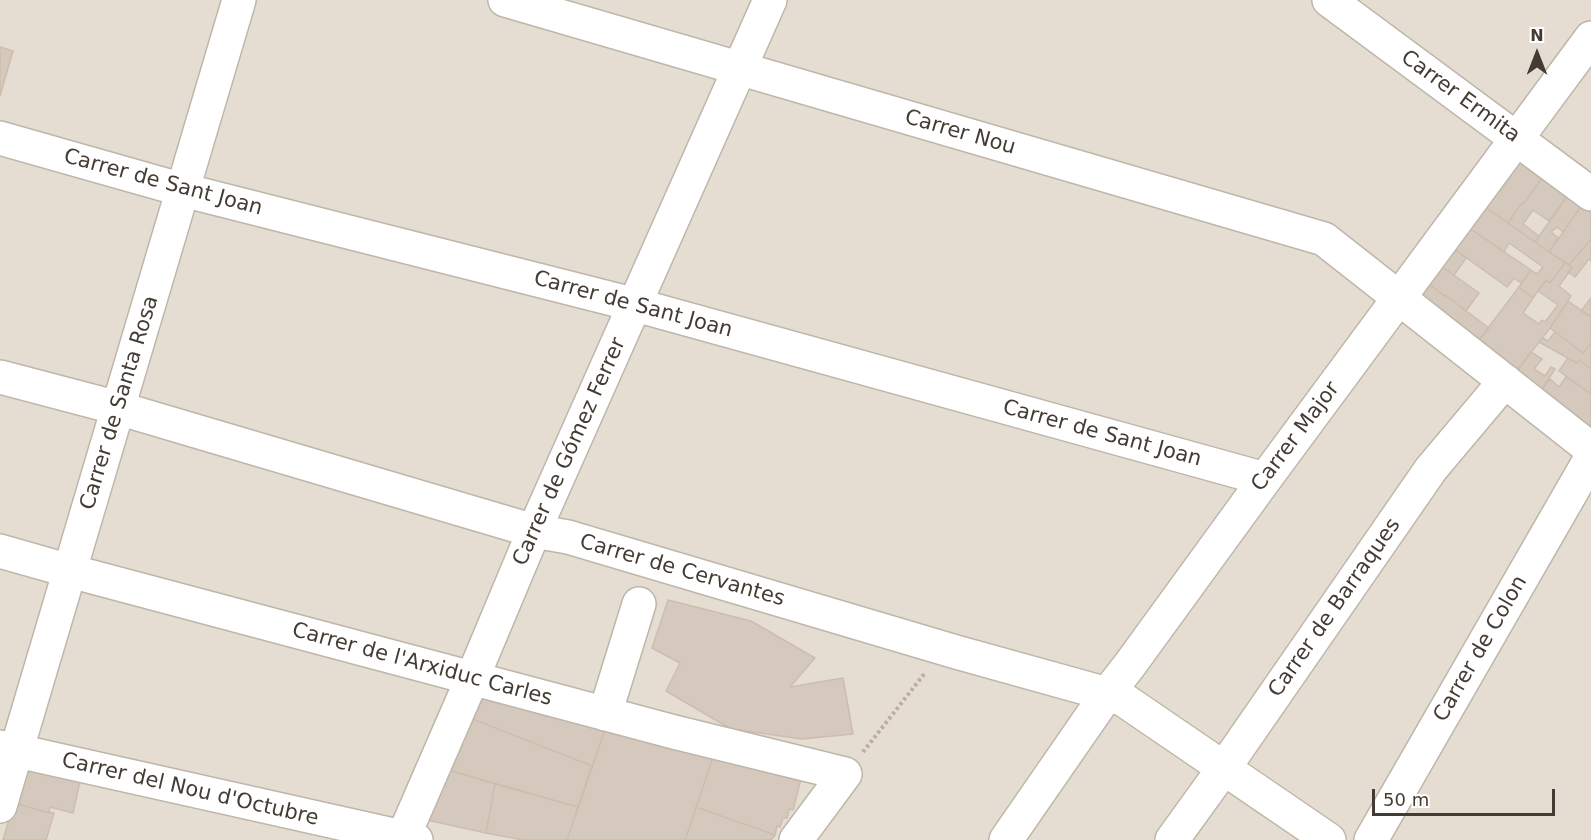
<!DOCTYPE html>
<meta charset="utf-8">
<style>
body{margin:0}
#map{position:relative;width:1591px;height:840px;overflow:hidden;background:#f1ece4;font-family:"DejaVu Sans",sans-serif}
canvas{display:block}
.north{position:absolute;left:1507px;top:24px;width:60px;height:60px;-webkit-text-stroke:4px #fff;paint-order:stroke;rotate:0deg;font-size:16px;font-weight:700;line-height:24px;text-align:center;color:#433c34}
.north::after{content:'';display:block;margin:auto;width:21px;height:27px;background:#433c34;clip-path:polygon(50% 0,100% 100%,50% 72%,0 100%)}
.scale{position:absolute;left:1372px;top:789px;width:183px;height:27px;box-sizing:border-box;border:3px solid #433c34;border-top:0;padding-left:8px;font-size:18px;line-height:21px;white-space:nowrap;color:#433c34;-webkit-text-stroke:4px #fff;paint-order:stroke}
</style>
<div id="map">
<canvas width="1591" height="840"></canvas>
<div class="north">N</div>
<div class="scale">50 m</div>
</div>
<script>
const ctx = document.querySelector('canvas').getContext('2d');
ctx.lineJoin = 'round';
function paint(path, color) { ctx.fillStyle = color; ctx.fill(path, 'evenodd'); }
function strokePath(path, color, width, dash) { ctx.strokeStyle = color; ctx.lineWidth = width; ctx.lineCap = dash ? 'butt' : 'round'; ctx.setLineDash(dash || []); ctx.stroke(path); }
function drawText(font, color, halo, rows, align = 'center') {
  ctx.font = font + ' "DejaVu Sans",sans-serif'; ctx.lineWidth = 6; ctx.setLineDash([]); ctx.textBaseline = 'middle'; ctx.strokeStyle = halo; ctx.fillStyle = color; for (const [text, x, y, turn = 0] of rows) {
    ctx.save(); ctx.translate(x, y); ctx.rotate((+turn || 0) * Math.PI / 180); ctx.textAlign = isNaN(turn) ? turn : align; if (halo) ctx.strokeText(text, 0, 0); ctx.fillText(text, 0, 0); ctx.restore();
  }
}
paint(new Path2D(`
 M0 0H1591V840H0Z`), '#e5ddd2');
const building = new Path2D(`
 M0 47 13 51 0 96Z
 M1515 156 1549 169 1523 204H1521L1508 223 1481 204Z
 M1549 169 1574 187 1549 221 1533 210 1523 224 1539 236 1535 242 1508 223 1521 204H1523Z
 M1574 187 1587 198 1563 232 1557 227 1551 232 1558 238 1549 252 1535 242Z
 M1587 198 1591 201V239L1569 265 1549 252Z
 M1481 204 1565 263 1550 283 1546 280 1533 298 1519 287 1531 270 1537 274 1543 267 1509 243 1504 252 1465 225Z
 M1465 225 1531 270 1521 283 1514 278 1507 287 1450 246Z
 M1591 239V261L1589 259 1575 277 1568 272 1572 268 1569 265Z
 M1450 246 1466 258 1454 275 1437 263Z
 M1437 263 1479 293 1466 311 1445 295 1444 296 1425 281Z
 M1565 263 1572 268 1559 286 1571 296 1550 328 1515 373 1476 344 1519 287 1533 298 1523 313 1539 324 1542 320 1545 322 1558 305 1538 291 1546 280 1550 283Z
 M1425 281 1444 296 1445 295 1489 328 1476 344 1413 297Z
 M1591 298V317L1581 311Z
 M1568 301 1591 317V343L1583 353 1550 328Z
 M1555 332 1583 353 1591 343V369L1579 360 1577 363 1539 342 1543 338 1548 341Z
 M1531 352 1542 359 1534 369 1545 376 1551 367 1555 369 1540 392 1515 373Z
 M1568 358 1577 363 1579 360 1591 369V394L1559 371Z
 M1566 377 1591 394V424L1588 429 1540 392 1550 379 1559 387Z
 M668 600 751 621 815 658 790 687 843 678 853 734 802 739 731 729 666 691 680 663 652 648Z
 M489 696 606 727 592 766 470 718 476 702Z
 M470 718 592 766 578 807 448 770Z
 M606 727 714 755 685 840H567Z
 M714 755 801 779 793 810 789 809 787 818H783L780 827 777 826 775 835 696 807Z
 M25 769 80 781 73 813 50 807 49 813 14 803Z
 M448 770 495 784 486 833 427 820Z
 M495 784 578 807 567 840H523L486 833Z
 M14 803 49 813V812L54 813 46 840H3Z
 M696 807 775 835 771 840H685Z`);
paint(building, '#d5c9bd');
strokePath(building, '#cdbdae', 1.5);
const minor = new Path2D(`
 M505 0 1324 239 1591 449
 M1329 0 1591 194
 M0 138 183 190 636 305 1265 479
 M0 377 118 408 534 531 568 537 956 652 1107 694 1124 700 1329 840
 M0 551 70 571 674 732 845 774 796 840
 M605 714 639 604
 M0 747 416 840
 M0 806 239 0
 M402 840 472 679 534 531 770 0
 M1006 840 1107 694 1129 666 1265 479 1591 38
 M1172 840 1224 768 1431 469 1505 381
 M1371 840 1591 458`);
strokePath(minor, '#bfb6aa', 36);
strokePath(new Path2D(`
 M863 752 925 673`), '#bdad99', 4, [3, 3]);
strokePath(minor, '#fff', 33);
drawText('21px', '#433c34', '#fff', [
 ["Carrer Ermita",1460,97,36],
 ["Carrer Nou",960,133,16],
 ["Carrer de Sant Joan",163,183,15],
 ["Carrer de Sant Joan",633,305,15],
 ["Carrer de Santa Rosa",120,403,-73],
 ["Carrer de Sant Joan",1102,434,15],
 ["Carrer Major",1296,437,-53],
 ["Carrer de Gómez Ferrer",570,452,-66],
 ["Carrer de Cervantes",682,571,16],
 ["Carrer de Barraques",1335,608,-55],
 ["Carrer de Colon",1481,649,-60],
 ["Carrer de l'Arxiduc Carles",422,665,15],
 ["Carrer del Nou d'Octubre",190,790,13]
]);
</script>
